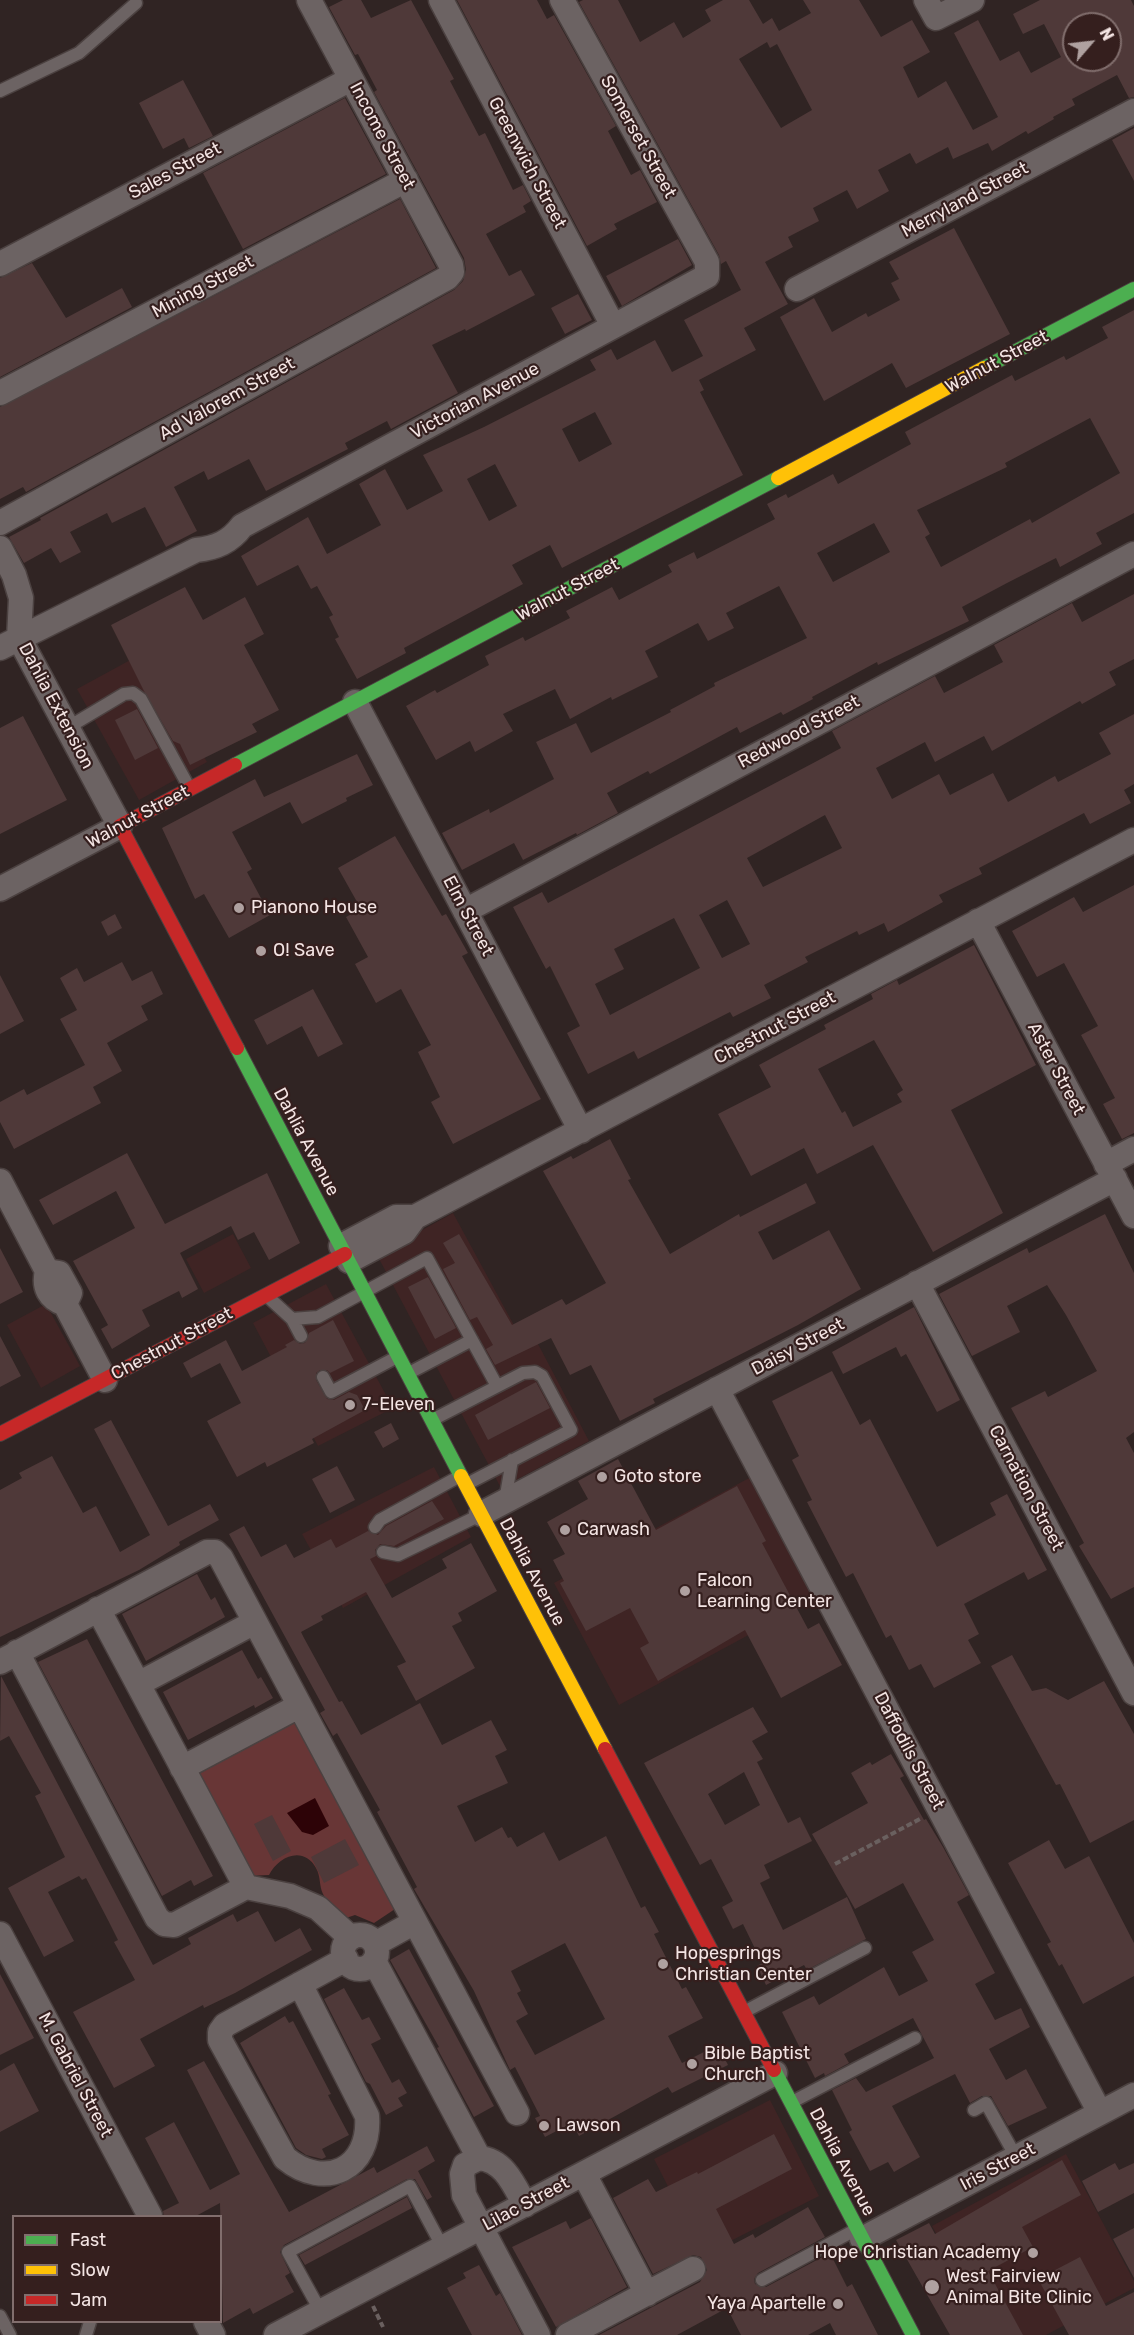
<!DOCTYPE html>
<style>
body{margin:0}
#map{position:relative;width:1134px;height:2335px;overflow:hidden;background:#302423;font-family:Rubik,sans-serif}
canvas{display:block}
.legend{position:absolute;left:12px;top:2215px;width:210px;height:108px;box-sizing:border-box;background:#351f1e;border:2px solid #816e6d;margin:0;padding:8px 10px;list-style:none;font-size:18px;color:#f3e4e3}
.legend li{display:flex;align-items:center;gap:12px;height:30px}
.legend b{width:30px;border:2px solid #816e6d}
.north{position:absolute;left:1062px;top:12px;width:60px;height:60px;box-sizing:border-box;background:#351f1e;border:2px solid #816e6d;border-radius:50%;rotate:62deg;font-size:16px;font-weight:700;line-height:24px;text-align:center;color:#f3e4e3}
.north::after{content:'';display:block;margin:auto;width:21px;height:27px;background:#afa1a0;clip-path:polygon(50% 0,100% 100%,50% 72%,0 100%)}
</style>
<div id="map">
<canvas width="1134" height="2335"></canvas>
<ul class="legend">
<li><b style="height:8px;background:#4caf50"></b>Fast</li>
<li><b style="height:8px;background:#ffc107"></b>Slow</li>
<li><b style="height:8px;background:#c62828"></b>Jam</li>
</ul>
<div class="north">N</div>
</div>
<script>
const ctx = document.querySelector('canvas').getContext('2d');
ctx.lineJoin = 'round';
function paint(path, color) { ctx.fillStyle = color; ctx.fill(path, 'evenodd'); }
function strokePath(path, color, width, dash) { ctx.strokeStyle = color; ctx.lineWidth = width; ctx.lineCap = dash ? 'butt' : 'round'; ctx.setLineDash(dash || []); ctx.stroke(path); }
function drawText(font, color, halo, rows, align = 'center') {
  ctx.font = font + ' Rubik,sans-serif'; ctx.lineWidth = 4.5; ctx.setLineDash([]); ctx.textBaseline = 'middle'; ctx.strokeStyle = halo; ctx.fillStyle = color; for (const [text, x, y, turn = 0] of rows) {
    ctx.save(); ctx.translate(x, y); ctx.rotate((+turn || 0) * Math.PI / 180); ctx.textAlign = isNaN(turn) ? turn : align; if (halo) ctx.strokeText(text, 0, 0); ctx.fillText(text, 0, 0); ctx.restore();
  }
}
paint(new Path2D(`
 M145 652 207 762 139 800 77 689Z
 M453 1213 516 1329 527 1323 589 1441 501 1488 377 1255Z
 M233 1234 251 1268 204 1293 186 1259Z
 M326 1284 393 1408 318 1446 253 1323Z
 M46 1304 80 1366 41 1388 7 1325Z
 M434 1467 471 1537 343 1608 302 1534Z
 M751 1477 817 1598 619 1705 554 1583Z
 M770 2100 819 2196 703 2255 654 2159Z
 M1066 2154 1134 2281V2288L1046 2335H991L932 2226Z`), '#3f2424');
paint(new Path2D(`
 M292 1714 395 1909 374 1923 355 1915 346 1918C338 1912 327 1903 323 1894 319 1886 321 1877 316 1868 303 1845 278 1857 269 1875L246 1876 191 1768Z`), '#683636');
paint(new Path2D(`
 M315 1798 329 1826 313 1835 302 1832 287 1813Z`), '#2d0307');
paint(new Path2D(`
 M343 0H361L371 18 411 0 454 79 450 81 479 136 485 133 513 190 523 185 531 201 523 206 526 212 486 234 509 276 521 270 535 295 466 331 465 329 432 345 458 393 391 429 387 421 345 443 348 449 266 491 249 459 208 480 204 471 174 487 197 531 166 547 145 507 112 523 107 513 70 532 81 552 60 563 51 548 24 563 9 537 41 520 40 518 454 290 463 281 466 270 464 258 374 92 377 90 358 54 355 55 329 7Z
 M457 0H537L547 19 554 15 616 126 608 131 631 175 640 170 657 202 614 224 617 229 587 246Z
 M583 0H618L640 42 674 22 683 38 711 21 705 10 723 0H749L763 24 772 18 779 31 811 13 803 0H859L881 37 912 20 930 52 903 67 918 98 946 81 973 130 998 117 954 33 978 20 1000 61 1019 51 1031 73 1061 57 1044 24 1023 34 1013 14 1040 0H1131L1134 6V97L1129 98 1117 75 1072 99 1075 105 1053 117 1054 119 1028 134 1026 131 992 151 988 143 953 159 948 147 916 164 910 153 878 170 889 191 857 209 847 190 813 208 819 221 788 237 793 247 765 262 788 304 744 328 756 350 699 380 704 390 700 392 743 475 562 568 550 545 512 565 523 584 404 648 406 653 357 679 335 639 339 637 329 617 333 615 317 586 311 589 298 565 257 586 241 556 308 517 327 554 381 525 359 484 385 469 407 510 443 491 423 455 484 427 596 370 590 360 611 349 617 360 655 340 672 372 703 356 684 320 741 290 726 261 721 264 719 255 579 2ZM1074 24H1110V60H1074ZM767 42 770 48 777 44 812 110 781 128 739 59ZM595 412 612 444 579 462 562 429ZM495 464 517 506 489 521 467 479Z
 M183 80 213 136 189 148 184 138 163 149 139 103Z
 M345 98 386 174 243 249 203 173Z
 M1134 128V181L1112 140Z
 M400 199 436 268 26 492 23 487 0 499V407Z
 M954 228 1010 334 906 388 892 363 824 401 780 317 814 298 832 332 866 313 868 317 900 300 891 283 899 279 889 262Z
 M678 239 692 265 622 306 606 276Z
 M32 263 66 318 122 288 132 307 0 377V278Z
 M578 294 592 320 565 334 551 308Z
 M1134 310V513L1096 533 1102 544 1060 567 1056 558 1007 583 962 607 969 621 878 665 877 662 812 697 813 699 783 715 781 712 740 733 737 727 650 774 648 771 607 793 618 813 577 835 576 833 523 860 514 843 462 870 442 833 489 809 490 813 554 779 536 742 576 723 591 753 671 712 670 710 715 686 714 683 807 638 779 586 726 613 734 628 708 641 698 623 645 651 658 677 612 700 611 697 570 719 555 689 503 714 513 731 475 752 470 741 436 760 406 706 435 690 437 693 489 665 485 656 523 637 525 641 570 618 566 611 612 587 619 600 672 572 668 565 694 552 697 559 775 519 767 504 786 494 788 498 833 474 838 484 911 444 905 432 1012 375 1015 381 1064 356 1066 360 1108 338 1102 327ZM1090 418 1120 473 1032 523 1030 519 941 567 925 537 930 534 917 510 1007 467 1005 463ZM874 523 890 552 833 582 817 553Z
 M185 587 203 620 245 597 264 634 244 645 279 710 252 724 257 732 190 765 180 744 173 741 144 691 111 625Z
 M1134 594V659L1109 672 1116 685 1082 704 1080 701 992 751 984 736 935 762 925 742 876 768 892 799 939 774 950 795 993 773 1008 802 1055 776 1058 782 1111 754 1099 733 1134 714V784L1124 790 1131 803 1090 824 1084 813 979 868 982 874 939 895 943 902 888 932 884 923 859 935 857 931 805 957 808 962 764 985 771 998 733 1017 730 1012 638 1059 634 1051 588 1074 567 1033 580 1026 550 966 546 969 513 907 542 892 548 903 817 761 841 748 832 731 935 676 944 693 1003 662 994 645 1072 603 1082 622ZM825 815 842 848 763 887 747 858ZM727 900 750 944 722 958 699 915ZM674 918 700 968 610 1015 595 984 624 969 614 949Z
 M137 709 158 748 135 760 115 720Z
 M23 716 67 800 0 834V728Z
 M357 754 373 785 346 798 347 801 302 824 290 802 232 832 252 869 247 872 270 915 229 938 204 894 195 899 162 828 255 779 264 797Z
 M395 836 442 916 446 914 468 953 462 956 541 1099 453 1144 431 1102 440 1097 418 1052 431 1045 401 989 376 1003 355 964 368 957 346 917 361 909 338 868Z
 M1134 885V1133L1122 1139 1103 1104 1115 1098 1081 1035 1098 1026 1064 963 1037 977 1012 931 1074 897 1083 912Z
 M115 914 122 928 108 936 101 922Z
 M974 945 1036 1065 951 1110 1003 1213 933 1252 873 1145 817 1174 804 1148 751 1176 718 1114 771 1087 759 1065 826 1029 824 1025 873 999 871 994 897 980 899 985ZM874 1040 903 1090 897 1094 902 1102 853 1127 845 1111 842 1113 818 1069Z
 M122 962 132 981 152 971 163 994 141 1006 148 1020 107 1043 122 1071 93 1087 101 1103 14 1149 0 1122V1102L24 1089 27 1095 85 1065 60 1019 77 1010 60 978 77 968 84 982Z
 M0 975 24 1021 0 1034Z
 M313 989 343 1044 318 1057 302 1026 267 1045 254 1020Z
 M610 1139 631 1179 628 1180 670 1254 739 1214 740 1217 806 1183 816 1203 758 1232 773 1260 829 1230 861 1289 798 1325 653 1399 655 1403 620 1421 591 1365 570 1375 551 1338 495 1365 486 1349 493 1345 477 1317 470 1320 443 1269 455 1263 443 1243 459 1234 512 1325 562 1299 566 1305 606 1283 543 1171 571 1156 573 1159Z
 M127 1153 165 1224 267 1173 300 1243 269 1260 254 1232 238 1240 231 1226 180 1253 198 1289 182 1298 179 1291 142 1310 150 1326 112 1349 101 1329 108 1325 73 1261 135 1228 116 1191 53 1225 39 1200Z
 M1105 1214 1134 1273V1432L1126 1438 1134 1453V1587L1111 1599 1079 1546 1084 1543 1011 1408 1045 1391 1048 1397 1097 1371 1066 1315 1047 1285 1007 1306 1020 1332 972 1356 939 1294 1027 1248 1029 1253Z
 M0 1248 23 1292 0 1304Z
 M428 1277 456 1328 435 1339 408 1287Z
 M914 1307 960 1400 937 1412 906 1354 901 1357 896 1347 843 1374 832 1352Z
 M333 1320 354 1361 330 1373 327 1370H320L316 1373V1380L327 1399 334 1400 349 1392 357 1395 365 1410 312 1439 314 1443 267 1467 265 1462 237 1477 207 1421 241 1403 220 1363 191 1378 183 1363 226 1340 242 1371 287 1347 285 1345 294 1340 300 1344 305 1343 309 1333Z
 M0 1336 21 1376 0 1387Z
 M832 1371 860 1425 870 1419 937 1547 996 1515 990 1503 1007 1494 1047 1570 1028 1580 1024 1572 964 1604 979 1634 968 1640 981 1663 934 1688 921 1664 909 1670 891 1635 886 1638 853 1573 846 1577 807 1502 812 1500 792 1460 799 1456 772 1401Z
 M536 1382 550 1408 488 1440 475 1415Z
 M111 1420 168 1526 210 1504 219 1520 179 1542 180 1545 139 1570 0 1637V1490L22 1478 19 1473 52 1456 83 1513 96 1506 120 1552 150 1535 94 1429Z
 M391 1423 399 1439 383 1448 374 1432Z
 M618 1459 656 1530 737 1486 766 1541 762 1543 808 1629 819 1623 842 1665 781 1698 745 1630 658 1681 640 1648 649 1643 630 1608 586 1631 560 1583 564 1581 553 1560 565 1554 547 1522 588 1499 578 1481Z
 M337 1466 355 1500 330 1513 312 1479Z
 M432 1501 444 1519 394 1546 380 1544 375 1550 376 1556 370 1559 392 1598 447 1568 442 1559 471 1543 497 1591 458 1613 462 1621 452 1626 475 1668 416 1701 397 1666 406 1662 366 1592 321 1616 323 1620 301 1632 304 1638 339 1702 342 1701 361 1735 420 1703 442 1745 491 1720 507 1750 495 1756 508 1783 457 1806 475 1842 502 1827 508 1838 511 1837 517 1847 544 1832 559 1861 606 1836 641 1908 645 1906 659 1932 654 1934 682 1989 686 1987 703 2018 668 2036 682 2063 718 2045 728 2065 672 2093 668 2087 579 2136 572 2123 545 2137 535 2118 540 2116 515 2067 510 2070 474 1991 414 1889 417 1887 377 1812 380 1810 337 1733 333 1736 320 1713 325 1710 229 1534 244 1526 261 1557 286 1544 294 1558 331 1539 336 1548 368 1531 378 1535 386 1526ZM565 1943 605 2019 535 2055 516 2021 528 2014 517 1993 521 1991 511 1971Z
 M197 1574 211 1600 215 1597 225 1617 146 1661 122 1614Z
 M87 1639 213 1876 194 1886 191 1880 162 1896 38 1662Z
 M242 1650 258 1679 261 1677 273 1698 255 1708 254 1705 188 1740 163 1692Z
 M1012 1655 1032 1691 1046 1688 1068 1700 1104 1681 1134 1734V1820L1090 1843 1060 1784 1056 1785 991 1666Z
 M1 1676 153 1965 191 1944 188 1938 233 1914 237 1922 258 1911 275 1942 300 1928 312 1950 235 1993 204 2008 203 2005 140 2039 155 2066 114 2088 73 2012 135 1980 114 1942 118 1940 109 1922 86 1878 82 1880 79 1876 48 1892 74 1941 44 1957 8 1888 65 1857 35 1796 41 1793 9 1736 0 1741Z
 M753 1707 768 1732 752 1741 763 1759 757 1762 788 1823 800 1817 812 1841 764 1865 770 1878 760 1883 783 1930 847 1897 866 1939 807 1970 804 1965 766 1985 757 1966 762 1963 743 1924 733 1929 722 1907 733 1901 711 1859 700 1865 644 1763ZM744 1772 760 1805 725 1825 708 1794Z
 M891 1754 904 1776 900 1778 924 1820 926 1819 943 1847 969 1895 957 1902 995 1973 975 1984 995 2020 1021 2008 1030 2027 989 2049 1006 2080 1026 2069 1047 2108 1008 2126 991 2096H982L970 2103 955 2074 892 2106 920 2157 894 2172 888 2162 870 2171 849 2132 852 2130 832 2090 856 2078 866 2092 934 2058 913 2018 844 2054 849 2063 825 2076 824 2073 815 2078 782 2012 814 1996 819 2005 884 1967 899 1996 928 1981 912 1952 934 1940 903 1883 855 1909 812 1834 868 1803 851 1773 870 1762 872 1765Z
 M272 1815 291 1851 273 1861 254 1824Z
 M345 1839 359 1865 324 1883 311 1857Z
 M1049 1840 1065 1869 1089 1856 1134 1943V1976L1083 2004 1062 1964 1059 1966 1047 1944 1051 1942 1008 1863Z
 M409 1949 494 2106 474 2117 437 2048 439 2047 390 1960Z
 M0 1974 34 2038 0 2055Z
 M344 1988 362 2020 369 2017 381 2039 371 2044 392 2083 399 2079 407 2093 398 2098 403 2106 386 2115 370 2084 366 2082 324 1999Z
 M285 2016 289 2023 293 2021 331 2094 328 2095 331 2101 349 2135 322 2149 326 2157 322 2159 306 2155 296 2148 240 2043Z
 M204 2061 289 2212 374 2167 377 2173 427 2146 435 2161 418 2171 432 2197 427 2200 415 2179H407L284 2245 280 2252 290 2273 285 2276 294 2292 253 2314 250 2308 223 2323 220 2203 194 2217H164L163 2211 179 2203 145 2138 174 2122 210 2190 240 2174 187 2070Z
 M14 2063 39 2111 0 2132V2071Z
 M774 2134 792 2169 716 2209 734 2244 753 2234 755 2238 808 2207 825 2237 758 2273 754 2279 755 2284 766 2287 830 2253 847 2287 852 2284 878 2335H836L830 2323 808 2335H741L727 2308 677 2335H599L700 2282 707 2270 701 2257 693 2255 653 2274 613 2198 648 2179 656 2192 697 2172 698 2174Z
 M1062 2160 1081 2195 1022 2227 1033 2247 988 2271 1023 2335H950L896 2240 929 2223 935 2234Z
 M1115 2163 1119 2170 1134 2163V2193L1098 2212 1082 2181Z
 M407 2197 412 2208 305 2265 299 2255Z
 M591 2218 627 2287 556 2327 512 2247 566 2221 570 2229Z
 M1134 2228V2278L1113 2239Z
 M1080 2257 1106 2306 1134 2292V2335H1069L1038 2279Z
 M479 2265 496 2296 500 2293 522 2335H472L447 2288 466 2278 463 2273Z`), '#4f3939');
const lane = new Path2D(`
 M0 91 79 53 136 3
 M67 728 124 694 133 693 141 699 190 789
 M267 1296 292 1319 301 1336
 M292 1319 318 1317 427 1258 497 1386
 M409 1373 472 1340
 M323 1377 331 1392 397 1357
 M432 1420 523 1373 535 1372 542 1376 571 1430 467 1484
 M505 1501 512 1460
 M375 1527 380 1520 460 1476
 M383 1552 398 1555 480 1515
 M744 2012 865 1948
 M792 2102 915 2038
 M974 2110 986 2103 1016 2157
 M762 2280 857 2229
 M321 2312 288 2252 410 2186 443 2248
 M0 2316 10 2335
 M86 2335 90 2322`);
const street = new Path2D(`
 M441 0 613 326
 M926 0 936 18 972 0
 M0 264 351 79
 M797 289 1134 111
 M0 393 406 180
 M0 523 447 278 452 272 451 265 309 0
 M0 548 14 575 21 598 19 638 120 826 0 889
 M0 648 196 550C216 548 230 542 242 526L707 276V262L562 0
 M355 702 581 1131
 M465 911 1134 554
 M978 921 1134 1216
 M1106 1164 1134 1149
 M0 1181 47 1271C43 1287 49 1299 65 1304L105 1380
 M341 1246 396 1217H415
 M349 1261 404 1232 415 1217 1134 840
 M47 1271 59 1273 70 1293 65 1304
 M917 1283 1134 1693
 M717 1389 1100 2113
 M481 1514 1115 1179
 M98 1609 246 1887
 M17 1652 157 1918 164 1924 174 1925 246 1887 290 1896 318 1908 351 1938
 M0 1662 207 1552H215L221 1558 517 2113
 M138 1684 255 1622
 M182 1768 299 1706
 M0 1934 150 2216
 M343 1952a17 17 0 1 1 34 0a17 17 0 1 1-34 0Z
 M375 1944 415 1922
 M374 1961 479 2158
 M300 1984 367 2116C371 2169 325 2191 285 2158L220 2040V2032L225 2025 346 1959
 M584 2174 647 2294
 M525 2205C514 2185 504 2160 479 2158L465 2165 462 2174 464 2195 538 2335
 M862 2239 1134 2095
 M206 2322 213 2335
 M276 2335 775 2073
 M568 2335 693 2269`);
const fast = new Path2D(`
 M984 368 1134 289
 M235 765 778 478
 M237 1048 461 1476
 M774 2070 913 2335`);
const slow = new Path2D(`
 M778 478 984 368
 M461 1476 605 1749`);
const jam = new Path2D(`
 M235 765 120 826 237 1048
 M0 1434 345 1254
 M605 1749 774 2070`);
strokePath(lane, '#4b4140', 15);
strokePath(street, '#4b4140', 27);
strokePath(fast, '#4b4140', 16);
strokePath(slow, '#4b4140', 16);
strokePath(jam, '#4b4140', 16);
strokePath(new Path2D(`
 M835 1864 920 1819
 M373 2306 383 2327`), '#6a605f', 4, [6, 3]);
strokePath(lane, '#6c6363', 12);
strokePath(street, '#6c6363', 24);
strokePath(fast, '#4caf50', 14);
strokePath(slow, '#ffc107', 14);
strokePath(jam, '#c62828', 14);
for (const [x, y, r, color] of [
 [239,908,6,"#afa1a0"],
 [261,951,6,"#afa1a0"],
 [350,1405,6,"#afa1a0"],
 [602,1477,6,"#afa1a0"],
 [565,1530,6,"#afa1a0"],
 [685,1591,6,"#afa1a0"],
 [663,1964,6,"#afa1a0"],
 [692,2064,6,"#afa1a0"],
 [544,2126,6,"#afa1a0"],
 [1033,2253,6,"#afa1a0"],
 [932,2287,8,"#afa1a0"],
 [838,2304,6,"#afa1a0"]
]) { const dot = new Path2D(); dot.arc(x, y, r, 0, 2 * Math.PI); ctx.fillStyle = color; ctx.fill(dot); strokePath(dot, '#351f1e', 2); }
drawText('18px', '#f3e4e3', '#351f1e', [
 ["Income Street",382,136,62],
 ["Somerset Street",638,137,61],
 ["Greenwich Street",527,163,62],
 ["Sales Street",175,171,-28],
 ["Merryland Street",965,200,-28],
 ["Mining Street",203,287,-28],
 ["Walnut Street",997,362,-28],
 ["Ad Valorem Street",227,399,-29],
 ["Victorian Avenue",475,401,-28],
 ["Walnut Street",568,590,-28],
 ["Dahlia Extension",56,706,62],
 ["Redwood Street",799,732,-28],
 ["Walnut Street",138,817,-28],
 ["Elm Street",468,916,62],
 ["Chestnut Street",775,1028,-28],
 ["Aster Street",1056,1069,62],
 ["Dahlia Avenue",306,1142,62],
 ["Chestnut Street",172,1344,-28],
 ["Daisy Street",798,1347,-28],
 ["Carnation Street",1026,1488,62],
 ["Dahlia Avenue",532,1572,62],
 ["Daffodils Street",909,1751,62],
 ["M. Gabriel Street",75,2075,62],
 ["Dahlia Avenue",842,2162,62],
 ["Iris Street",998,2167,-28],
 ["Lilac Street",526,2204,-28]
]);
drawText('18px', '#f3e4e3', '#351f1e', [
 ["Pianono House",251,908],
 ["O! Save",273,951],
 ["7-Eleven",362,1405],
 ["Goto store",614,1477],
 ["Carwash",577,1530],
 ["Falcon",697,1581],
 ["Learning Center",697,1602],
 ["Hopesprings",675,1954],
 ["Christian Center",675,1975],
 ["Bible Baptist",704,2054],
 ["Church",704,2075],
 ["Lawson",556,2126],
 ["Hope Christian Academy",1021,2253,"right"],
 ["West Fairview",946,2277],
 ["Animal Bite Clinic",946,2298],
 ["Yaya Apartelle",826,2304,"right"]
], 'left');
</script>
